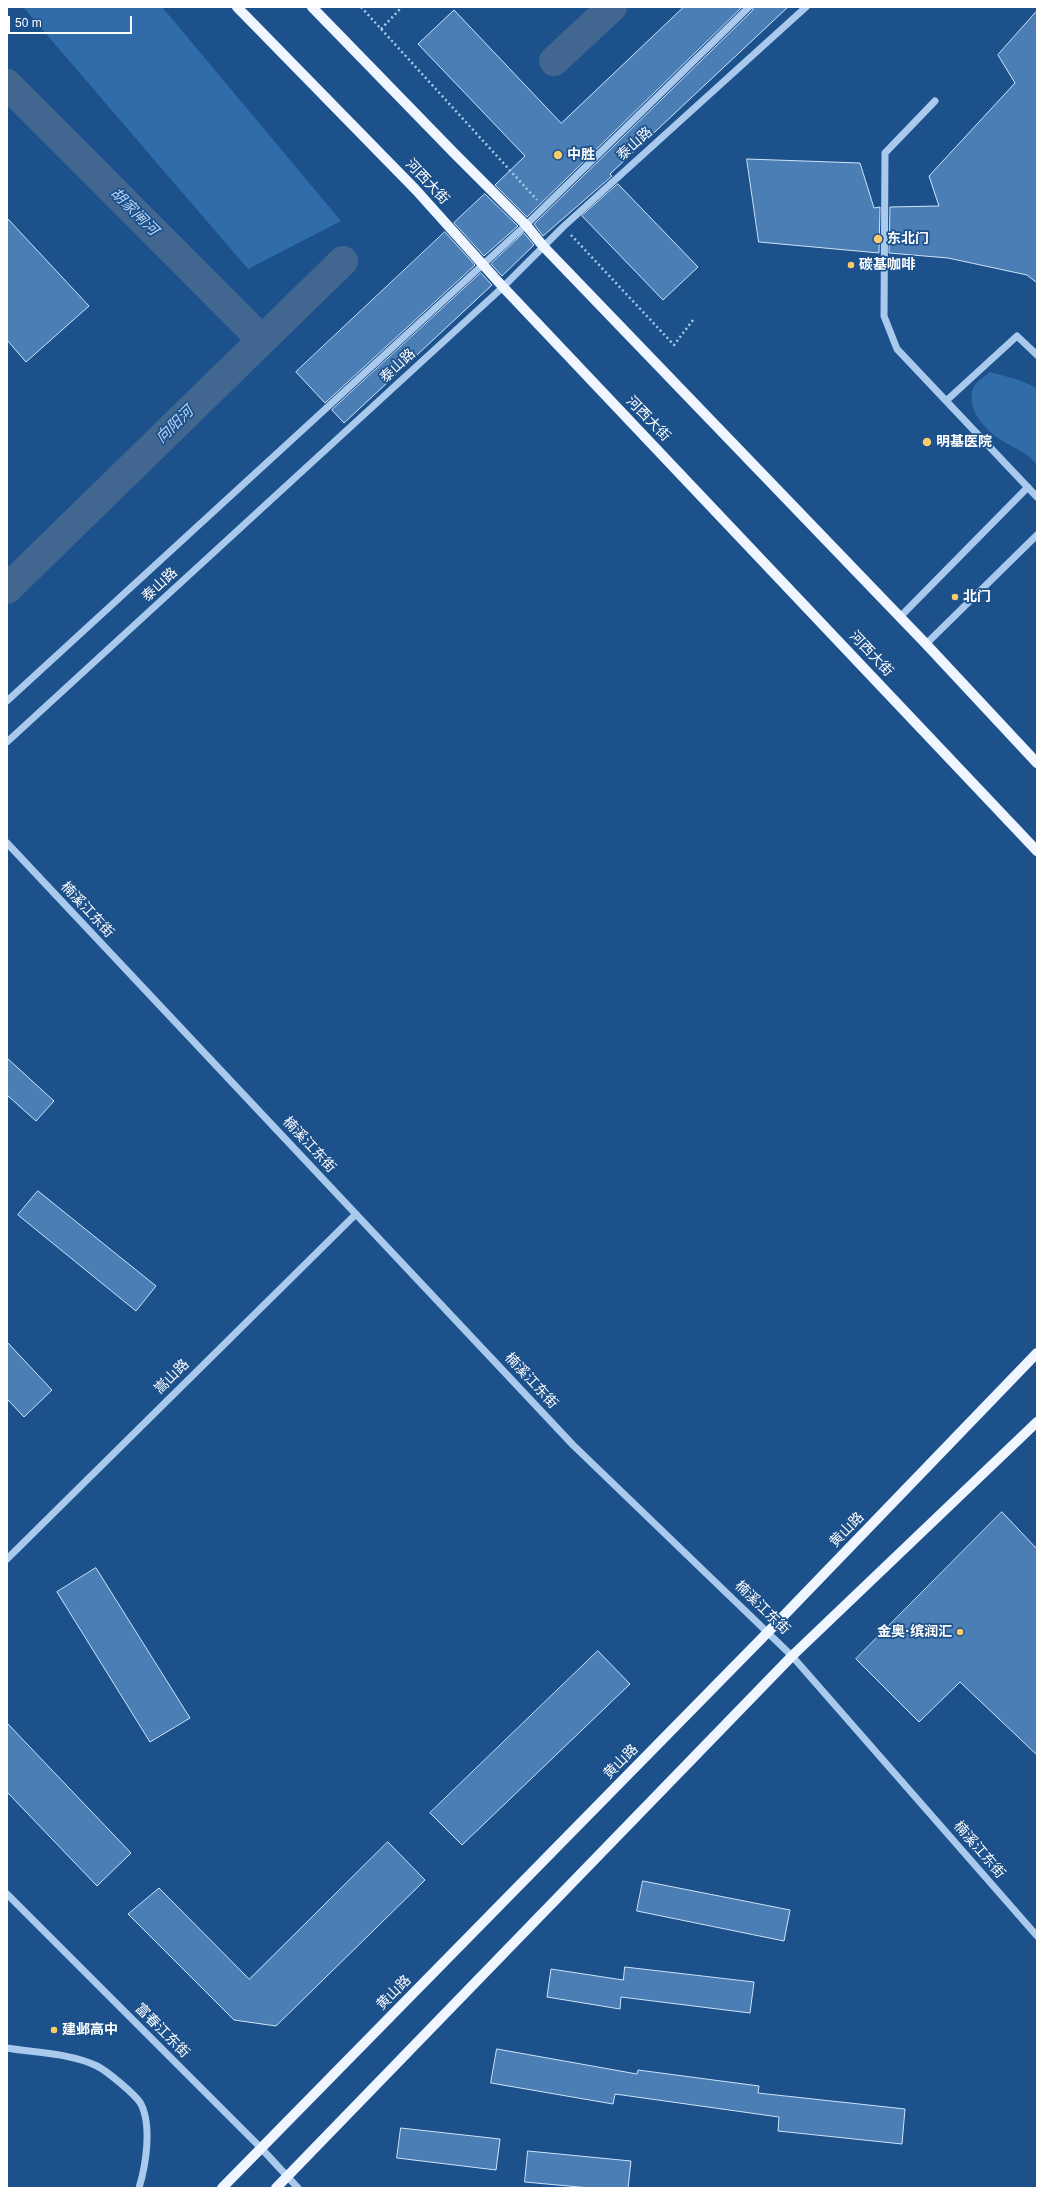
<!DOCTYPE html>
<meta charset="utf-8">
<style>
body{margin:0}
#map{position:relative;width:1044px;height:2195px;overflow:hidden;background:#1d518c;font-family:Arial,sans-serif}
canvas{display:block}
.frame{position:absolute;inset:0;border:8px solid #fff;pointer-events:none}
.scale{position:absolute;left:8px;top:16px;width:124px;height:18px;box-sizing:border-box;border:2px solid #fff;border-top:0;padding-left:5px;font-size:12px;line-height:14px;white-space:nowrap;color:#fff;-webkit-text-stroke:3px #1d518c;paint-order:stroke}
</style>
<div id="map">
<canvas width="1044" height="2195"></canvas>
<div class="frame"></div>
<div class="scale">50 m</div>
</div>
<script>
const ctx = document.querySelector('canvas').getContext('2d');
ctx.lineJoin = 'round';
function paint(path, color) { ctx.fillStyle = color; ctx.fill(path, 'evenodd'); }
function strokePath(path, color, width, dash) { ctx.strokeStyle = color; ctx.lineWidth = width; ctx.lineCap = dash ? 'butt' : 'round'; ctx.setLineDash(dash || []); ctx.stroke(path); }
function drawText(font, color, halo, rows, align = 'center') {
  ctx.font = font + ' Arial,"Noto Sans SC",sans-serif'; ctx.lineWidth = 3.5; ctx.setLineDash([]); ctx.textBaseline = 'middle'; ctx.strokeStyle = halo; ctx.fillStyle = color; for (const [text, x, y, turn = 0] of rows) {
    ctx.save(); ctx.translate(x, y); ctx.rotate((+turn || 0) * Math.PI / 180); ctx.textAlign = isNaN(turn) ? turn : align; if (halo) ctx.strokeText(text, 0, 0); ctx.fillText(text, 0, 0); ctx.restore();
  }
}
paint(new Path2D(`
 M23 7H162L341 221 248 269Z
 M990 372 1019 380 1037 388V465C1029 453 1013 448 1001 440 985 430 964 407 974 387 976 381 986 376 990 372Z`), '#306ca9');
strokePath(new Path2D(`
 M554 61 612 7
 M7 84 262 340
 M7 589 343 261`), '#416791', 30);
const building = new Path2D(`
 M684 7H742L527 217 495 185 525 156 418 44 454 10 561 123Z
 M754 7H788L610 174 612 176 543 236 534 224 752 11Z
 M1037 11V283L1027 275 948 258 889 253 890 207 939 206 929 176 1015 83 998 55Z
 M747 159 860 163 874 208 880 207 879 253 759 242Z
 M618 184 698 267 663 300 582 216Z
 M485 194 518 226 484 256 454 223Z
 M7 218 89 306 26 362 7 340Z
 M445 232 475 265 325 403 296 372Z
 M524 233 534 245 502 276 491 264Z
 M481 273 492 285 344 423 332 410Z
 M7 1058 54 1101 36 1121 7 1095Z
 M38 1191 156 1286 136 1311 18 1215Z
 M7 1342 52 1390 24 1417 7 1399Z
 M1002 1512 1037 1549V1755L960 1682 919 1722 856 1659Z
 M96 1568 190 1718 150 1742 57 1592Z
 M598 1651 630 1684 462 1845 430 1813Z
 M7 1723 131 1853 97 1886 7 1792Z
 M388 1842 425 1880 276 2026 234 2020 128 1914 159 1888 249 1979Z
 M643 1881 790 1910 784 1941 637 1911Z
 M625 1967 754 1982 750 2013 621 1997 620 2009 547 1997 551 1969 623 1980Z
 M497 2049 637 2074 638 2070 759 2086 758 2093 905 2109 902 2144 778 2131 779 2117 615 2094 613 2104 491 2083Z
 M401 2128 500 2139 496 2170 397 2158Z
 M528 2151 631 2161 628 2188H590L525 2182Z`);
paint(building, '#4a7eb5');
strokePath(building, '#cfe3f9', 1);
strokePath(new Path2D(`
 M361 7 537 200
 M381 29 402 7
 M571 235 674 345 693 320`), '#a9caec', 2.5, [2, 3]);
strokePath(new Path2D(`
 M935 101 885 153 884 316 897 349 1037 497
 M946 401 1017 336 1037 355
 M900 617 1028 487
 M926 644 1037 535
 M7 701 526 225 749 7
 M7 742 503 287 563 227 806 7
 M7 843 573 1445 792 1656 1037 1936
 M7 1559 356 1214
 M7 1894 261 2148 298 2188
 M7 2048C35 2053 71 2053 97 2066 107 2071 136 2095 141 2104 152 2126 146 2165 139 2188`), '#a9caec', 7);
strokePath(new Path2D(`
 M237 7 416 190 503 287 1037 851
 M312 7 454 153 526 225 543 246 926 644 1037 763
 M222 2188 768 1632 1037 1353
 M276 2188 792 1656 1037 1422`), '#eff6ff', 10);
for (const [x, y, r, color] of [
 [558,155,5,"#fccc68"],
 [878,239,5,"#fccc68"],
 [851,265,4,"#fccc68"],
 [927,442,5,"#fccc68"],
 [955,597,4,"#fccc68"],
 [960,1632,4,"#fccc68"],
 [54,2030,4,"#fccc68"]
]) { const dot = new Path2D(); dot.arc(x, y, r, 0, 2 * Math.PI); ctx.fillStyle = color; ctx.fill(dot); strokePath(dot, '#1d518c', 1.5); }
drawText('14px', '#fff', '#1d518c', [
 ["泰山路",635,144,-42],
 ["河西大街",427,182,47],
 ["泰山路",398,366,-43],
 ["河西大街",648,419,46],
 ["泰山路",160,585,-43],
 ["河西大街",871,654,47],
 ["楠溪江东街",87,910,47],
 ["楠溪江东街",309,1145,47],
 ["嵩山路",172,1377,-45],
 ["楠溪江东街",531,1381,47],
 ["黄山路",847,1530,-46],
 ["楠溪江东街",762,1608,44],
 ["黄山路",621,1762,-45],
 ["楠溪江东街",979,1850,49],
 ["黄山路",394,1993,-45],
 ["富春江东街",162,2031,45]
]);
drawText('bold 14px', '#fff', '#1d518c', [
 ["中胜",567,155],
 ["东北门",887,239],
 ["碳基咖啡",859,265],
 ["明基医院",936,442],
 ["北门",963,597],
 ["金奥·缤润汇",952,1632,"right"],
 ["建邺高中",62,2030]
], 'left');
drawText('italic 15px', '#b5d4f4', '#1d518c', [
 ["胡家闸河",134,212,45],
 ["向阳河",175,425,-44]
]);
</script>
